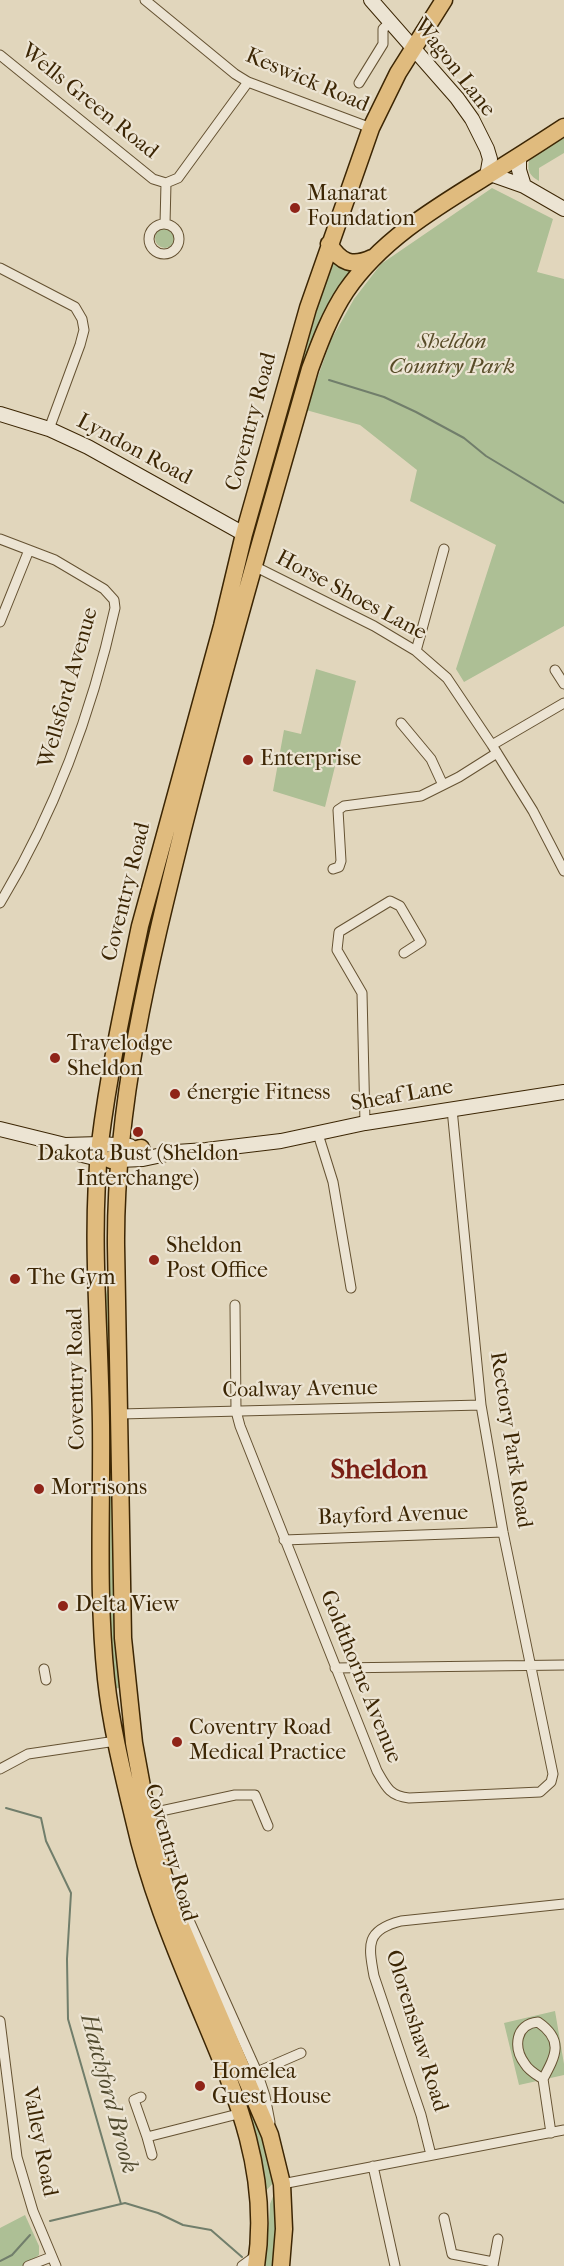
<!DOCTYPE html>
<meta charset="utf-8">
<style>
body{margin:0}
canvas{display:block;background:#e1d6bc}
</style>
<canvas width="564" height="2266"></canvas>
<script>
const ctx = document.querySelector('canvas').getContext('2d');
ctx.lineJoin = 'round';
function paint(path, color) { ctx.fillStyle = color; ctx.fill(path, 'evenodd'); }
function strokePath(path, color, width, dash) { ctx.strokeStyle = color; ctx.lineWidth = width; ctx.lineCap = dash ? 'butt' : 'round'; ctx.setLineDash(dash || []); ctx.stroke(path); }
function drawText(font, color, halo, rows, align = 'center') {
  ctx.font = font + ' "IM FELL French Canon",serif'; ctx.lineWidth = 4.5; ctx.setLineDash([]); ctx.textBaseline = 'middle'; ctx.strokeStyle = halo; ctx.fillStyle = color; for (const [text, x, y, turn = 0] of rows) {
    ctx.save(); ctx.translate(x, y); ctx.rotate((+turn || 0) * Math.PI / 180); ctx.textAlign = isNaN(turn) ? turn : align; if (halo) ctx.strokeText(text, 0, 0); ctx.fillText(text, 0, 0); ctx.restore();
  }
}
paint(new Path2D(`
 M564 138V153L539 168V181C530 176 527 171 529 161L539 152Z
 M492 188 553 219 537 272 564 279V626L464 682 456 669 496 545 410 501 417 470 360 425 306 410 331 340 354 299 381 264Z
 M155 238a10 10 0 1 1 20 0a10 10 0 1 1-20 0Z
 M333 260 352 269 353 273 295 376 329 262Z
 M316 669 356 681 325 807 273 791 284 730 301 734Z
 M107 1290 110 1291 109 1414 107 1417 103 1309Z
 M111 1422 123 1698H120L119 1688 113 1689 108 1642 109 1436Z
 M181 1939 261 2126 274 2182 265 2192Z
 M555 2011 564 2064V2075L519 2085 504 2023Z
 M274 2194H276L278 2200 275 2266H262L269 2222 270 2204Z
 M25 2215 39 2246V2255L23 2266H0V2228Z`), '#adbf95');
strokePath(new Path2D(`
 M329 380 384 397 416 412 464 438 486 456 564 503
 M6 1808 41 1818 46 1841 71 1893 67 1959 68 2019 121 2204
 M50 2221 125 2203 158 2213 183 2225 211 2230 242 2257
 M0 2261 12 2255 30 2235`), '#717e6b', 2);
const street = new Path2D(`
 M145 0 235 74 248 82 371 128
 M0 55 153 179 166 183 178 178 248 82
 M359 83 383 44V29L390 22
 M165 224 166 183
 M149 239a15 15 0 1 1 30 0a15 15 0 1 1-30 0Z
 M0 268 75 307 82 319 84 330 80 345 49 429
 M0 539 55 560 104 589 114 600 115 608C92 712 55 812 0 903
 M254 566 374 626 416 651 447 678 492 745 533 811 564 871
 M0 622 29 550
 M416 651 444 549
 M555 670 564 684
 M401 723 431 759 443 785
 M492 745 564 703
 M333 869 339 867 341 861 338 810 344 806 421 796 459 777 497 753
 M365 1123 362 993 337 950 339 932 390 901 400 906 421 942 404 953
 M318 1134 333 1182 351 1288
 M235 1305 236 1411 240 1426 377 1771C386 1787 390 1796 409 1798L540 1792 551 1782 553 1774 503 1532 481 1405 452 1109
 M120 1414 481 1405
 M284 1540 503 1532
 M335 1668 564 1665
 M44 1669 46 1680
 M0 1769 28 1754 116 1741
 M147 1814 235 1795H255L268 1826
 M174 1895 184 1909 257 2072 265 2096 270 2122
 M0 2021 17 2157 33 2211 56 2266
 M257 2072 301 2053
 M543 2079C556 2055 564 2040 538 2022 515 2024 513 2048 525 2064 529 2071 537 2075 543 2079L551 2133
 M141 2097 134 2100 147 2137 242 2113
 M147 2137 152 2155
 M431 2155 421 2115 374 1976C368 1944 366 1930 401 1921L564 1904
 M373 2166 395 2266
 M282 2184 564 2130
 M444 2218 452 2254 493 2262
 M28 2266 51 2257
 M242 2266 257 2255
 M493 2266 498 2239`);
const secondary = new Path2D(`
 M371 0 457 98 472 119 487 149 490 159 487 176
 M519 157V170L524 186
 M490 174 524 186 564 209
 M0 414 49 429 88 447 244 534
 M0 1129 65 1145 100 1144 130 1146
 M65 1145 78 1154 99 1159 119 1160 143 1159 176 1152 206 1150 281 1141 365 1123 564 1092`);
const highway = new Path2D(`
 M329 244C341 263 352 267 372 258
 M111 1160 119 1154 141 1148
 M256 2266C271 2169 233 2088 197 2002 172 1942 148 1883 134 1820 123 1774 111 1726 106 1679 97 1594 102 1509 101 1424 100 1331 90 1236 100 1143 109 1070 125 998 140 926L222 626 244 534 308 308 371 128 398 73 444 0
 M281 2266 284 2229 282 2184 270 2135 172 1905 147 1814 134 1743 123 1638 116 1245C115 1104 149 966 183 829 222 675 266 522 310 369 320 342 330 315 346 291 381 240 435 208 487 176 513 160 538 144 564 127`);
strokePath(street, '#655232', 11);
strokePath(secondary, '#3c2604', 16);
strokePath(highway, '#3c2604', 19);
strokePath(street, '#ece4d3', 9);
strokePath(secondary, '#ece4d3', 14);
strokePath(highway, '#e0bb7e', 16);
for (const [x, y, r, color] of [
 [295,208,6,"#8f2418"],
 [248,760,6,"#8f2418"],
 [55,1058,6,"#8f2418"],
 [175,1094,6,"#8f2418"],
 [138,1132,6,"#8f2418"],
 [154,1260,6,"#8f2418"],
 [15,1279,6,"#8f2418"],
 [39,1489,6,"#8f2418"],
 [63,1606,6,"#8f2418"],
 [177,1742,6,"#8f2418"],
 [200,2086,6,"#8f2418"]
]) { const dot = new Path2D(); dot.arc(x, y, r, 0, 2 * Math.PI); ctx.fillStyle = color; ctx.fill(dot); strokePath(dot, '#ece4d3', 2); }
drawText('22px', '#3c2604', '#ece4d3', [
 ["Wagon Lane",454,68,52],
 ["Keswick Road",307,81,23],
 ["Wells Green Road",89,102,39],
 ["Coventry Road",252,422,-75],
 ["Lyndon Road",134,450,28],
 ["Horse Shoes Lane",351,596,28],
 ["Wellsford Avenue",69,688,-74],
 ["Coventry Road",127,892,-76],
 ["Sheaf Lane",402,1096,-10],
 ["Coventry Road",77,1379,-91],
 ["Coalway Avenue",300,1390,-1],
 ["Rectory Park Road",510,1440,81],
 ["Bayford Avenue",393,1516,-2],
 ["Goldthorne Avenue",360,1677,68],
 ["Coventry Road",170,1853,74],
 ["Olorenshaw Road",416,2031,73],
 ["Valley Road",39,2142,79]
]);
drawText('22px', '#3c2604', '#ece4d3', [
 ["Manarat",307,195],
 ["Foundation",307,220],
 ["Enterprise",260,760],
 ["Travelodge",67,1045],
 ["Sheldon",67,1070],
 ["énergie Fitness",187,1094],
 ["Dakota Bust (Sheldon",138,1155,"center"],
 ["Interchange)",138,1180,"center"],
 ["Sheldon",166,1247],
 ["Post Office",166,1272],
 ["The Gym",27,1279],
 ["Morrisons",51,1489],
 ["Delta View",75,1606],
 ["Coventry Road",189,1729],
 ["Medical Practice",189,1754],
 ["Homelea",212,2073],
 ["Guest House",212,2098]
], 'left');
drawText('italic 22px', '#584c28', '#ece4d3', [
 ["Sheldon",452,343],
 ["Country Park",452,368]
]);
drawText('italic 24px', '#524b2f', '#ece4d3', [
 ["Hatchford Brook",108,2094,75]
]);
drawText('bold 28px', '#7a1f14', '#ece4d3', [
 ["Sheldon",379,1471]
]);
</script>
